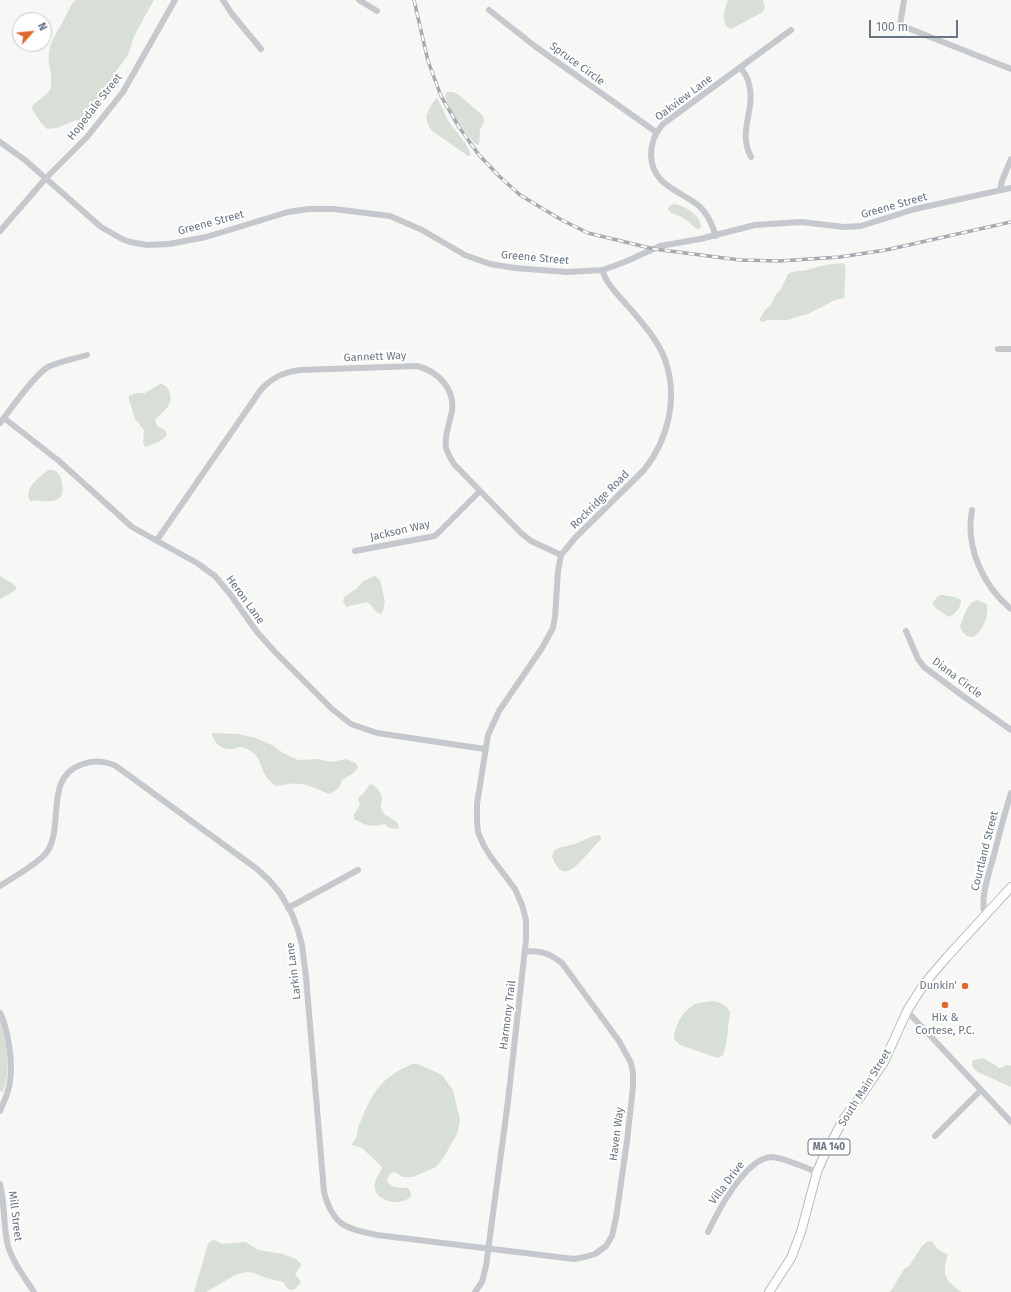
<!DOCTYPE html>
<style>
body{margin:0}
#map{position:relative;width:1011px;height:1292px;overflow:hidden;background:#f7f8f5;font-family:"Fira Sans",sans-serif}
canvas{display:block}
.north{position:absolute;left:12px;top:12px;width:40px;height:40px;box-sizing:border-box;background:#fff;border:1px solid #c2c8ce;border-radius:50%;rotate:63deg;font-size:11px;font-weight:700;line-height:16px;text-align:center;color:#677585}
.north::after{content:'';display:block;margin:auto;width:14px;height:18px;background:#e2672a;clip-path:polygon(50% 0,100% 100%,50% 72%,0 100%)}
.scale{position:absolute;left:869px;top:20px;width:89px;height:18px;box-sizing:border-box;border:2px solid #677585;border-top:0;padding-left:5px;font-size:12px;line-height:14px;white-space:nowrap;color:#677585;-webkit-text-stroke:3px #fff;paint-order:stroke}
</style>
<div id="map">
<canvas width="1011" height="1292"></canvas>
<div class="north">N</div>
<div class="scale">100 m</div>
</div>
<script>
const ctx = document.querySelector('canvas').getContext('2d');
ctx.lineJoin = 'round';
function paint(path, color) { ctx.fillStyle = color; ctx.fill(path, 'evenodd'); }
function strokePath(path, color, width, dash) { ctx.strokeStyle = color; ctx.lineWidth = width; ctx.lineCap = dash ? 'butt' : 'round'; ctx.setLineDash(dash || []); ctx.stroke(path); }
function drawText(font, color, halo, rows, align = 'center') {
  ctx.font = font + ' "Fira Sans",sans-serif'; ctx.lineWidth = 4; ctx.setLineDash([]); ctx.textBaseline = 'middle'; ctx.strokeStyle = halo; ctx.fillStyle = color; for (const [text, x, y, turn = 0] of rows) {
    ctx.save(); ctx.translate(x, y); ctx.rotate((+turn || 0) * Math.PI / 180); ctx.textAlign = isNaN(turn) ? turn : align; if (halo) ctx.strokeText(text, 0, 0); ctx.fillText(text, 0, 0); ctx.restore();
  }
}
paint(new Path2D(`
 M75 0H154L134 36 128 55 114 74 101 104 92 117 89 120 84 121 76 120 57 128 47 129 41 123 32 109C34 99 48 99 51 86 53 75 47 63 49 52 51 39 59 30 64 19 68 12 70 6 75 0Z
 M728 0H763L765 8 763 12 731 29 727 27C721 15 724 12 728 0Z
 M447 92H453L459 95 483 116 484 122 480 130 479 145 475 144C463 129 450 114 445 95Z
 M436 98 438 99C442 107 445 115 449 122 454 130 472 148 470 156H468L432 131 428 125 426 116 432 104Z
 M674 204C685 206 701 215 701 227L699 229C694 228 692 225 689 222 683 217 677 215 671 213L668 209 669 206Z
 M842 263 845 265C847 276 843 287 845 298L835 300 808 314 787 320H767L763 322 759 320 765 310 772 303 776 294 781 289 788 274C794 270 800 272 807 270 820 266 829 264 842 263Z
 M160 384C164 384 167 386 169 391 175 405 163 411 155 420L158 427 165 430 167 435C162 442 152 444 145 447L143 442 144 430 135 419 129 400V396L136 393H145Z
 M48 470H54C59 473 61 477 62 483 66 501 54 502 40 501 37 500 34 501 30 501 23 488 40 477 48 470Z
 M0 576 12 583 16 587V590L0 599Z
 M374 576C380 578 381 582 382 588 384 599 387 601 382 613L380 614C374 612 373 604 366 602L346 607 343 601 344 597 356 589 363 581Z
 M942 595C948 596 956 596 961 600 961 608 956 613 949 617L938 610 933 605V602L938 596Z
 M977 600 987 604C989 615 983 632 973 637 965 637 963 633 960 626 964 616 967 603 977 600Z
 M212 733 238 734 256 738 274 746 283 753 298 760 317 759 331 762 346 759 356 763 358 768 352 774 342 780C340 788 336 791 329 794 308 785 300 780 277 786 259 777 264 759 252 752 249 750 244 747 241 747 238 747 235 749 232 749 222 750 213 743 212 733Z
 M370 784C376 785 381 792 382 798 382 802 380 805 381 808 384 818 395 817 399 826L398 829 389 828 385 824C372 828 365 825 354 819V814L360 805 358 800 359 797 363 794Z
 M599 835 601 837V840C592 846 574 875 563 871 557 870 555 862 552 857L554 850C562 846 569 846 577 843 585 840 590 836 599 835Z
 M714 1001C721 1003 728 1005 730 1013L726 1045 723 1055 718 1058 680 1045 674 1039C674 1026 684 1008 698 1003 703 1002 709 1002 714 1001Z
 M0 1019C6 1039 12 1071 3 1092L0 1091Z
 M983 1058 1000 1068 1007 1065 1011 1066V1087L978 1072 974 1069 972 1064 973 1060Z
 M412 1064H418L442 1075 453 1090 460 1120 457 1134 444 1157 436 1167 413 1177H403L394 1172 391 1173 387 1180C390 1189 400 1187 408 1188L411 1193V1196C401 1208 371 1201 375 1183 376 1178 380 1172 382 1168L381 1166 362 1148 351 1145C352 1143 355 1141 356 1138 358 1134 357 1129 359 1126 371 1094 380 1078 412 1064Z
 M215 1240 222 1244 245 1242 259 1250 283 1254 296 1259 301 1264 300 1267 295 1274 300 1280V1283L295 1289 292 1290 288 1289 283 1282 266 1278 254 1273 247 1272 235 1275 206 1292H194L208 1244 211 1241Z
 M928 1241 933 1242C936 1248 941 1253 948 1254 942 1274 944 1280 962 1292H889L892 1289 904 1269 909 1266 922 1246Z`), '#d8dfd6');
const major = new Path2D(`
 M769 1292 791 1258 801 1232 817 1172 823 1158 844 1118 861 1096 884 1062 907 1011 924 984 947 957 1011 887`);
strokePath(major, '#b6babe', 10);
strokePath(new Path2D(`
 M223 0 232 14 261 49
 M359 0 377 11
 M904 0 900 25 1011 69
 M489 10 536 47 656 132
 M740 67C744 72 748 78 749 84 756 110 737 131 751 157
 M0 142 25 160 101 227 122 239 130 242 147 245 169 244 206 237 288 212 309 209H334L390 216 422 230 465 255 490 264 515 268 567 272 603 270 627 261 660 246 700 239 755 225 801 222 844 227 861 226 915 209 1011 188
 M1000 190 1002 181 1011 159
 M0 231 46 178 87 137 123 92 175 0
 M716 236C712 225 708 214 699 206 680 190 652 186 651 155 651 142 655 133 663 124L791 30
 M998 349H1011
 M4 418 59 461 132 527 197 563 215 576 230 594 257 632 275 652 332 709 351 724 377 733 485 749
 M0 423C10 410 35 374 48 367 60 361 74 359 87 355
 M972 510C965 547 983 586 1011 609
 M157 540 260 391C271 378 283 372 300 370L417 366C437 371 455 388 452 411 450 422 444 436 446 447 447 453 451 459 454 464L521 533 531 541 561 555
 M355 551 435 536 480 491
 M906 631 918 659 924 667 963 696 1011 730
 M0 886C12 878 39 863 47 852 65 825 43 777 83 764 94 760 105 761 116 766L257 869 269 880 280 893 292 914 298 930 302 945 306 977 324 1192C333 1226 345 1228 377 1235L574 1259 585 1257 595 1254 606 1246 612 1236 616 1218 627 1141 633 1087V1073L631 1063 619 1041 562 963C549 953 542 951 525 951
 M288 908 358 870
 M985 915C979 898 991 868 995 851 1000 831 1005 812 1011 793
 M907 1011 1011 1122
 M0 1013C8 1028 13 1064 10 1081 9 1092 4 1102 0 1111
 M935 1136 981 1090
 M0 1184C5 1204 3 1226 8 1246 13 1263 25 1278 34 1292
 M708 1232C718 1211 745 1159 771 1157 782 1157 806 1168 817 1172
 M475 1292 482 1282 486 1266 508 1101 526 940V920L522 905 515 889 491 857 484 846 478 832 477 820V804L488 735 499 711 542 648 553 628 555 617 558 571 561 555 576 537 644 470C669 438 679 396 664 357 657 340 645 326 633 312 624 301 604 283 603 270`), '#c5c8cc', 6);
strokePath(major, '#fff', 8);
const rail = new Path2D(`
 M414 0 428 61 441 96 459 127 479 155 499 176 520 195 560 219 588 233 654 249 740 260 779 261 840 257 886 250 1011 222`);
strokePath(rail, '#a6abb1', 3.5);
strokePath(rail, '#fff', 2, [6]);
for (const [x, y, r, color] of [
 [965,986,4,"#e2672a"],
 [945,1005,4,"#e2672a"]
]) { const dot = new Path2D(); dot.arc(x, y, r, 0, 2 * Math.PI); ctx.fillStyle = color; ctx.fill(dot); strokePath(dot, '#fff', 1.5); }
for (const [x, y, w] of [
 [829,1147,42]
]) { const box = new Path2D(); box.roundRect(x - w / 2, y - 8, w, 16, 3); ctx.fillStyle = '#fff'; ctx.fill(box); strokePath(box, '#677585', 1); }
drawText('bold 10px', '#677585', null, [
 ["MA 140",829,1147]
]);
drawText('11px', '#677585', '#fff', [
 ["Spruce Circle",577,64,36],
 ["Oakview Lane",684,98,-37],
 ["Hopedale Street",95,107,-52],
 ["Greene Street",894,206,-16],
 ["Greene Street",211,223,-15],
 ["Greene Street",535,258,5],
 ["Gannett Way",375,357,-2],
 ["Rockridge Road",600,500,-45],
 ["Jackson Way",400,531,-13],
 ["Heron Lane",245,600,54],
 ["Diana Circle",957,678,37],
 ["Courtland Street",985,851,-76],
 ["Larkin Lane",294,971,-97],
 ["Harmony Trail",508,1015,-83],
 ["South Main Street",865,1088,-58],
 ["Haven Way",617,1134,-83],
 ["Villa Drive",727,1183,-53],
 ["Mill Street",15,1216,83]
]);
drawText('11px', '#677585', '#fff', [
 ["Dunkin'",957,986],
 ["Hix &",945,1018,"center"],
 ["Cortese, P.C.",945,1031,"center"]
], 'right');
</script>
